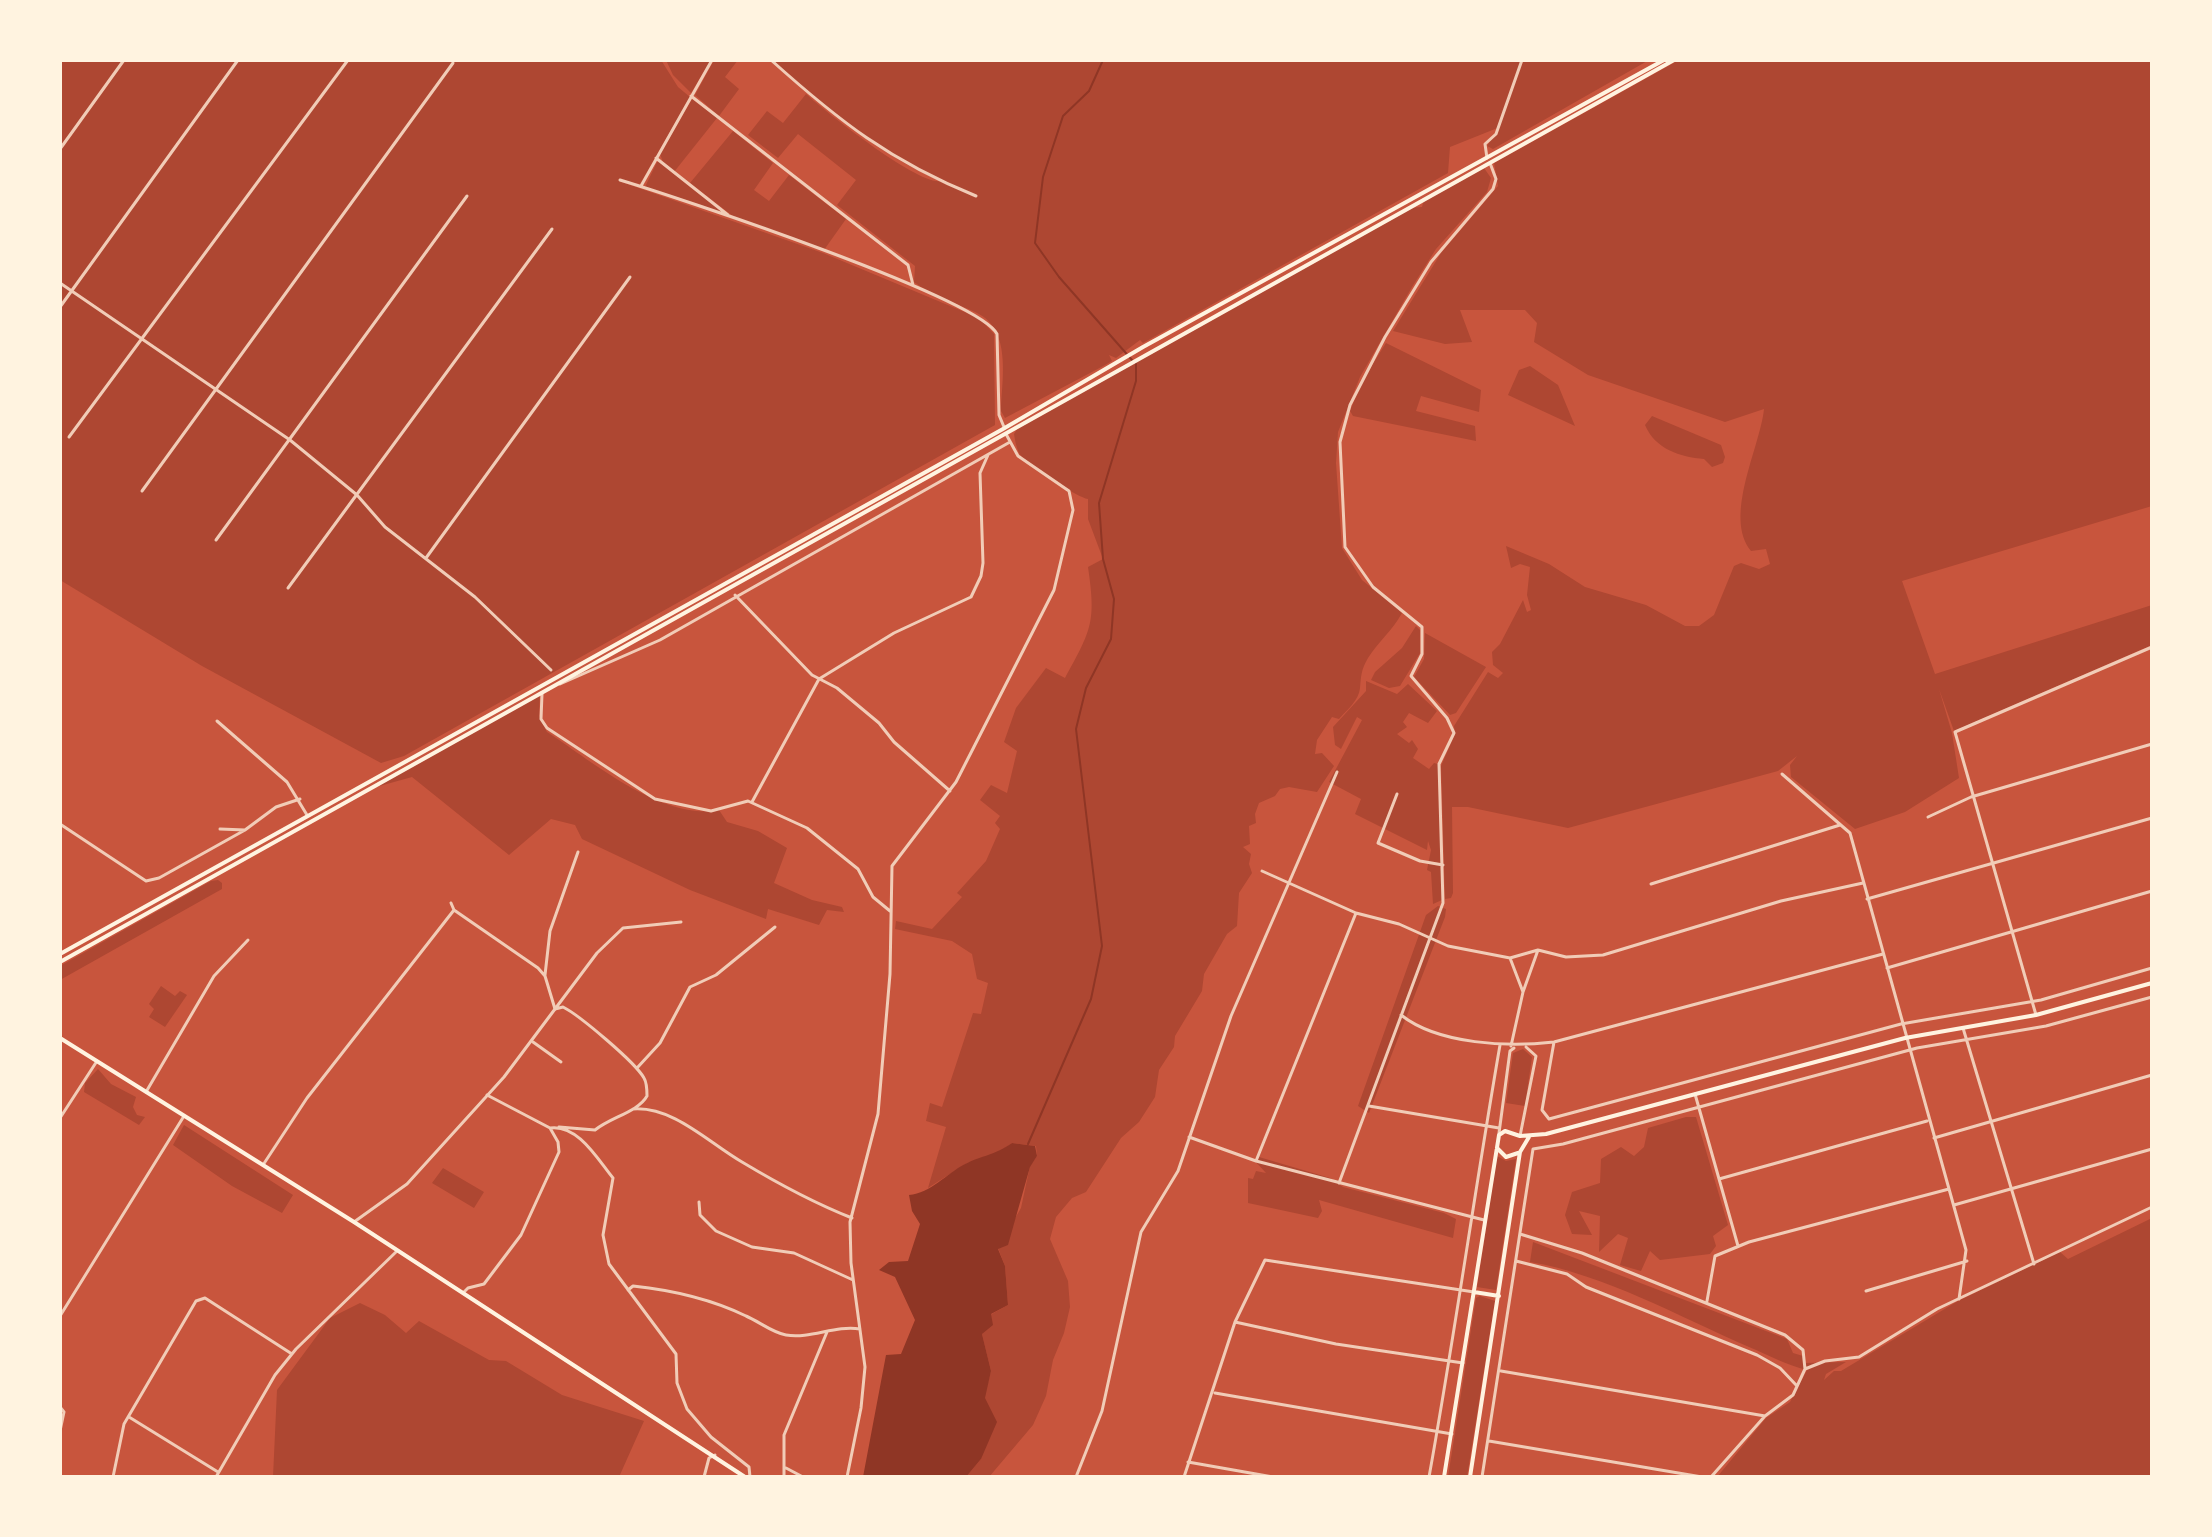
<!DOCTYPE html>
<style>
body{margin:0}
#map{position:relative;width:2212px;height:1537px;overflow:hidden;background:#c8553d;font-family:Georgia,serif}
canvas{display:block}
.frame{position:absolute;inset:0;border:62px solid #fff3e0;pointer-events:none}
</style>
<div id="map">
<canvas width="2212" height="1537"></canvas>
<div class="frame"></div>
</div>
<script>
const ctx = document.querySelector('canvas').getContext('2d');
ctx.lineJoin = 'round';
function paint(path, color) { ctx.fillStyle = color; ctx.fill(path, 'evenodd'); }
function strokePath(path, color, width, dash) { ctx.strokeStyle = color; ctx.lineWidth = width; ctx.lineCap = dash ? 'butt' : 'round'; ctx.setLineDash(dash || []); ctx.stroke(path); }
paint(new Path2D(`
 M60 60H661L678 87 690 97 640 184 619 181 823 253 979 318 994 334 995 425 404 756 381 763 202 666 60 580Z
 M666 60H711L691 93 673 75Z
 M714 60H738L725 77 739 89 719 116 695 95Z
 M773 60H1649L1493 149 1487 146 1500 127 1450 147 1448 173 1143 343 1140 340 1116 358 1109 355 1112 361 1107 364 1005 418 1001 411C1002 379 1012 330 977 313 956 303 933 296 914 282L915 266 837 205 856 180 798 134 778 158 748 135 767 111 783 123 806 94C827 113 919 186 941 181 876 154 824 106 773 60Z
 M1679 60H2152V506L1902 581 1935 674 2152 605V645L1954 731 1939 689 1952 733 1959 778 1905 812 1855 829 1791 777 1790 765 1797 756 1778 771 1568 828 1468 807H1452L1453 893 1451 898 1445 899 1441 766 1455 734 1454 726 1488 672 1498 678 1503 673 1493 665 1492 652 1500 644 1523 600 1527 612 1531 610 1527 595 1530 567 1520 564 1511 568 1506 546 1549 564 1585 587 1646 605 1685 626H1699L1714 615 1734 566 1741 563 1759 569 1770 564 1766 549 1751 551C1723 516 1760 448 1764 409L1725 422 1588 375 1534 342 1537 323 1525 310H1460L1472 342 1445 344 1393 331 1441 253 1498 186 1494 163Z
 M692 99 717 118 674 172 663 162 660 154Z
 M733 131 773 163 754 190 769 201 789 175 846 219 824 250 734 217 690 183Z
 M657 162H659L723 213 645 187Z
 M1484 168 1491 178 1487 192 1436 249 1412 287 1360 377 1338 432 1336 463 1342 548 1362 580 1402 613C1392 631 1378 642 1368 658 1361 670 1361 676 1360 688 1359 700 1347 710 1339 719L1332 717 1317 740 1315 754 1322 753 1334 766 1317 792 1289 787 1280 789 1275 796 1259 803 1255 814 1256 823 1249 826 1250 844 1243 847 1251 854 1249 864 1252 873 1239 893 1237 926 1227 934 1204 974 1202 991 1175 1036 1174 1047 1159 1070 1155 1097 1139 1122 1121 1138 1086 1192 1072 1198 1056 1217 1050 1239 1068 1281 1070 1307 1064 1333 1053 1360 1046 1396 1033 1425 989 1477H966L981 1459 984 1398 991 1371 982 1334 990 1315 1008 1305 1005 1266 998 1248 1021 1208 1030 1166 1037 1156 1036 1146 1012 1143 993 1156 967 1163 928 1188 946 1127 926 1121 930 1103 942 1107 973 1013 981 1014 988 983 977 979 972 954 952 941 895 929 896 921 932 929 962 897 957 893 986 861 1000 829 995 823 1000 816 980 800 991 785 1007 793 1017 751 1004 742 1016 708 1046 668 1065 678C1092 629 1096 622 1088 567L1103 559 1088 519V499C1078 498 1024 462 1019 453 1016 447 1015 440 1014 434L1017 429 1408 208 1422 207 1424 200Z
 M1386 343 1481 390 1479 412 1421 396 1416 411 1475 426 1476 441 1353 416 1350 411 1362 381Z
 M1530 366 1558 385 1575 426 1508 395 1519 370Z
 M1652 416 1721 445 1725 457 1723 463 1712 467 1704 459C1680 457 1655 449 1645 425Z
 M1416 626 1420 630V653L1400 686 1389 688 1371 680 1375 672 1402 648Z
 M1425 633 1486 667 1456 713 1450 715 1414 677 1424 659Z
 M1366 681 1397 694 1408 684 1437 711 1428 723 1409 713 1403 722 1407 727 1397 734 1409 743 1412 740 1418 749 1413 758 1429 769 1434 763 1438 764 1442 900 1433 904 1431 872 1427 870 1431 850 1428 841 1427 850 1355 814 1361 799 1329 782 1362 720 1357 717 1341 749 1335 745 1333 727 1366 691Z
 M540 694 539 716 547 732C592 761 662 821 719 810L727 822 758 831 787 848 774 883 812 900 842 907 844 912 827 910 819 925 768 909 766 919 690 890 582 839 575 825 551 819 509 855 412 777 376 787Z
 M218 880 222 883V889L60 980V966L211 881Z
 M1438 906 1446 909 1445 917 1369 1113 1358 1106 1426 915Z
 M161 986 175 996 180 991 187 995 165 1027 149 1017 154 1009 149 1004Z
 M1523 1049 1532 1057 1525 1106 1506 1103 1513 1053Z
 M98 1069 111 1084 136 1097 133 1107 137 1115 145 1117 139 1125 84 1092 85 1083Z
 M1686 1117H1696L1728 1225 1713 1236 1716 1246 1710 1254 1660 1260 1650 1251 1641 1271 1620 1265 1628 1238 1618 1234 1599 1252 1600 1216 1579 1211 1592 1235 1572 1234 1565 1215 1572 1192 1600 1183 1601 1159 1621 1147 1634 1156 1644 1147 1648 1128Z
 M184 1125 293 1195 282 1213 232 1186 173 1145Z
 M1497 1156 1506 1161 1516 1159 1496 1290 1477 1287Z
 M1259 1157 1330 1178 1343 1187 1444 1213 1456 1219 1453 1238 1319 1200 1322 1211 1318 1218 1248 1203V1178L1253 1179 1256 1171 1266 1173 1254 1160Z
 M443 1168 484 1192 474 1208 432 1183Z
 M2152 1218V1477H1717L1766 1418 1790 1402 1807 1370C1787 1365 1768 1355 1749 1347 1680 1317 1603 1274 1530 1262L1533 1242 1787 1339 1793 1353 1803 1356 1804 1363 1846 1362 1826 1374 1824 1380 1834 1371H1841L1958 1301 2060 1252 2068 1259Z
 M1480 1296 1495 1301 1467 1477H1448L1476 1298Z
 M360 1303 385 1315 406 1333 419 1321 489 1360 506 1361 562 1395 644 1421 619 1477H273L277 1390 330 1318Z`), '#ae4732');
paint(new Path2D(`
 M1012 1143 1035 1146 1037 1156 1030 1167 1008 1245 998 1249 1005 1266 1008 1305 991 1314 993 1325 982 1334 991 1371 985 1398 997 1422 981 1459 966 1477H863L886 1355 901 1354 915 1320 895 1277 879 1270 889 1262 908 1261 920 1224 912 1211 909 1195C931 1193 946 1174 965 1164 983 1155 993 1156 1012 1143Z`), '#8f3625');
strokePath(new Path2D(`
 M1103 60 1089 91 1063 116 1043 177 1035 243 1059 277 1132 360
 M1028 1144 1091 999 1102 946 1076 729 1086 688 1111 639 1114 599 1103 559 1099 503 1136 381V364`), '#8f3625', 2);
strokePath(new Path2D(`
 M771 60C839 121 890 161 976 196
 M691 96 908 265 913 285
 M60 149 124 60
 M656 158 728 215
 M1487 158 1485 144 1496 134 1522 60
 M620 180C676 197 978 297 997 334L999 415 1004 427
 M641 186 712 60
 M60 283 290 440 357 495 385 527 475 597 551 670
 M60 307 238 60
 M69 437 348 60
 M142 491 453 63
 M216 540 467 196
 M426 558 630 277
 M288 588 552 229
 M735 595 812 675 837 688 879 723 894 742 950 791
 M560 684 660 640 1010 442
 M542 694 541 719 547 728 655 799 711 811 748 801 807 828 858 869 873 897 890 911
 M217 721 287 782 307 815
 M1782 774 1850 833 1966 1250 1959 1299
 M1397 794 1378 843 1420 861 1443 865
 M752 802 819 679 894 633 971 597 981 576 983 563 980 473 988 455
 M1928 817 1971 797 2152 744
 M60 824 146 881 159 878 245 830
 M220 829 245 830 276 807 300 799
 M1262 871 1356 913 1399 924 1448 946 1510 958 1538 950 1566 957 1603 955 1781 901 1863 883
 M1651 884 1840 825
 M1867 899 2152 818
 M451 903 454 910 538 968 545 976 555 1009 597 953 623 928 681 922
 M1510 958 1523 992 1511 1046
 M1887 968 2152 891
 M545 975 550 931 578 852
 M1523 992 1538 950
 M555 1009 563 1007C579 1015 635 1062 644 1078 647 1083 647 1090 647 1096 638 1112 611 1117 595 1130L559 1127
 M1401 1015C1439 1045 1509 1047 1554 1042L1883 954
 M2036 1015 1955 732 2152 647
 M1963 1028 2034 1264
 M533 1042 561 1062
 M1554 1042 1542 1110 1549 1119 1901 1024 2041 1000 2152 968
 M637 1068 660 1043 690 987 716 975 775 927
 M146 1092 214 976 248 940
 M1695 1094 1738 1246
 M487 1095 550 1128C578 1124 598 1160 613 1178L603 1235 609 1264 676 1354 677 1383 687 1409 711 1437 749 1467 750 1477
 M1369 1106 1499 1128
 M633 1109C673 1106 709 1143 742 1162 777 1183 814 1203 852 1218
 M60 1118 97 1061
 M1499 1133 1510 1051 1514 1048
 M1520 1136 1536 1056 1526 1047
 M1189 1137 1256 1161 1484 1220
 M1934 1138 2152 1075
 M1256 1161 1356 913
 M263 1165 307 1098 454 910
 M1719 1179 1927 1121
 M1339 1183 1443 903 1439 764 1454 733 1447 718 1411 676 1422 654V627L1373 587 1345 547 1340 442 1350 405 1385 337 1431 262 1493 189 1496 179 1490 163
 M699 1202 700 1215 716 1231 752 1247 794 1253 853 1280
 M1954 1205 2152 1149
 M1520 1234 1582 1253 1785 1335 1803 1350 1805 1369
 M1516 1261 1567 1274 1586 1287 1757 1355 1780 1368 1797 1386
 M628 1290 633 1286C671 1290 711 1299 746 1316 758 1321 773 1333 786 1335 811 1339 835 1325 860 1329
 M1866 1291 1967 1261
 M463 1293 468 1288 484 1284 521 1235 559 1152 558 1142 550 1128
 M1707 1301 1715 1256 1749 1242 1949 1189
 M1235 1322 1336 1344 1463 1363
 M1501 1371 1765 1416
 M1215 1393 1452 1434
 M60 1407 64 1412 60 1431
 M129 1417 218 1472
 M1489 1441 1702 1477
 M1188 1462 1273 1477
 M786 1468 803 1477
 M113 1477 124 1424 196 1301 205 1298 292 1354
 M216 1477 275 1375 296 1349 397 1251
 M704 1477 709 1458 715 1455
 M784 1477V1435L827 1332
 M847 1477 861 1408 865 1367 851 1263 850 1222 878 1114 890 974 892 866 956 782 1054 590 1073 510 1069 491 1018 456 1006 434
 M1076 1477 1102 1411 1141 1232 1178 1171 1231 1016 1337 772
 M1184 1477 1235 1322 1265 1260 1474 1292
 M1429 1477C1455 1333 1475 1189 1500 1045
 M1482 1477 1533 1149 1563 1144 1917 1048 2046 1026 2152 997
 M1711 1477 1765 1416 1793 1395 1805 1369 1825 1361 1859 1357 1937 1309 2152 1207`), '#f1ccb7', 3);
strokePath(new Path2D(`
 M354 1222 407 1184 504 1077 555 1009
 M60 1316 184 1116`), '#f1ccb7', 3);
strokePath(new Path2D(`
 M1497 1148 1506 1157 1518 1153
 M1474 1292 1499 1296
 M1444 1477 1499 1135 1505 1131 1520 1136 1546 1134 1905 1038 2036 1015 2152 983
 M1470 1477 1520 1152 1529 1137`), '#fff3e0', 4);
strokePath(new Path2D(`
 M60 1038 354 1222 745 1477`), '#fff3e0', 4);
strokePath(new Path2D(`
 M60 954 1003 429 1143 347 1664 60
 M60 962 1674 60`), '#fff3e0', 4);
</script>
